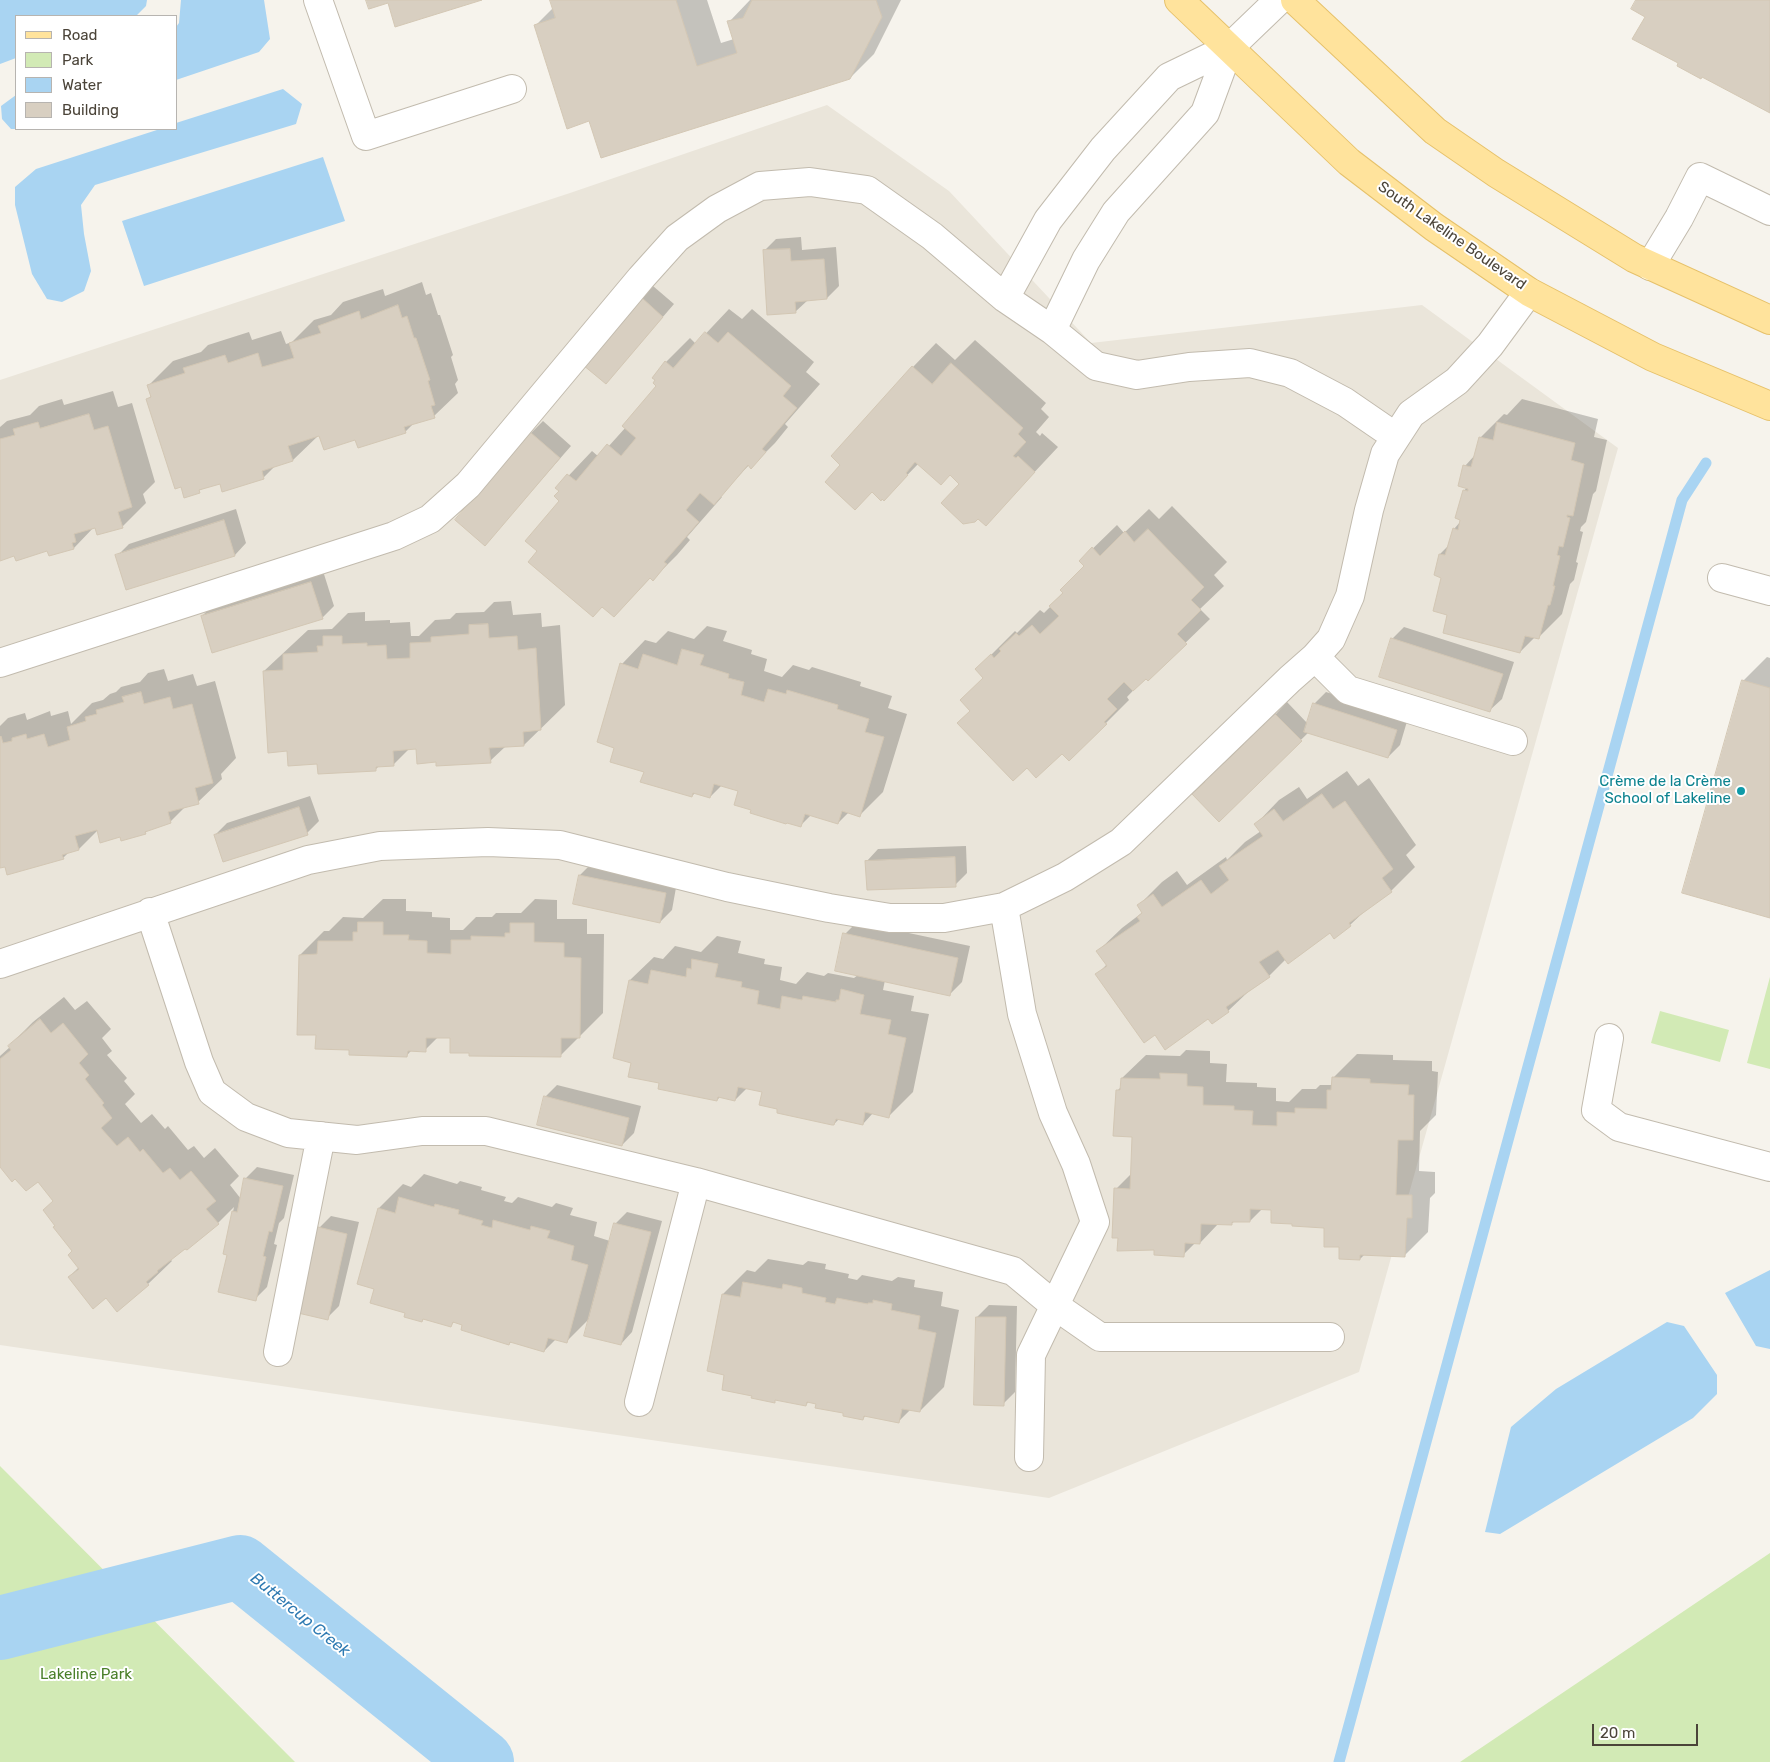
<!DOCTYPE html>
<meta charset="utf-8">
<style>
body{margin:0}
#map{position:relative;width:1770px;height:1762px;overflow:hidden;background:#f6f3ec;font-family:Rubik,sans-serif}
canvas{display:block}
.legend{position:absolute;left:15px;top:15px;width:162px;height:115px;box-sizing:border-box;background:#fff;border:1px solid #b7b4b0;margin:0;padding:6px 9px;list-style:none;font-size:15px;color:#4b4439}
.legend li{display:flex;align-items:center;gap:10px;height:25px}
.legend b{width:25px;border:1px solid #b7b4b0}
.scale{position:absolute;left:1592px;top:1724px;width:106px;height:22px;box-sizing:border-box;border:2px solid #4b4439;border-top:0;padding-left:6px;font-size:15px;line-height:18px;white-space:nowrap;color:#4b4439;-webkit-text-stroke:4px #fff;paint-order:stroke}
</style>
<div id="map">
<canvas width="1770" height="1762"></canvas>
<ul class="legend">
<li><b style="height:6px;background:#ffe39c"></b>Road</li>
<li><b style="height:14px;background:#d2eab5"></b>Park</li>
<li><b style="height:14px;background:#a9d4f2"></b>Water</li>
<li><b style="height:14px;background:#d8cfc1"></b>Building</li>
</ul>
<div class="scale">20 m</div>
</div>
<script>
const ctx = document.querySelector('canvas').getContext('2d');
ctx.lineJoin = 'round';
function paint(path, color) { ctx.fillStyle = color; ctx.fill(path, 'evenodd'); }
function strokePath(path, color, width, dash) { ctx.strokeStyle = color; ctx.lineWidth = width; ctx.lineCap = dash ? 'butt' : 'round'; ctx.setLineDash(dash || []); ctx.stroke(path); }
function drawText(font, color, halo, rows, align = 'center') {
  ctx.font = font + ' Rubik,sans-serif'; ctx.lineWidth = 4; ctx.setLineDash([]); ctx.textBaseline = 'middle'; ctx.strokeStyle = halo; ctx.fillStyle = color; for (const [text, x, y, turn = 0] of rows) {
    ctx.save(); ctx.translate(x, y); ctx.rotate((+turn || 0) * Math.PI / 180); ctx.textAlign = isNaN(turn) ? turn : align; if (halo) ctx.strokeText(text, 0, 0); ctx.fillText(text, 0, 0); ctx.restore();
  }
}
paint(new Path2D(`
 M827 105 949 191 1091 343 1422 305 1618 448 1359 1372 1049 1498 0 1345V380L570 193Z`), '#eae5da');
paint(new Path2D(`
 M1770 977V1069L1747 1063Z
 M1660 1011 1729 1030 1720 1062 1651 1043Z
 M0 1466 295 1762H0Z
 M1770 1553V1762H1460Z`), '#d2eab5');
paint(new Path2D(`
 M0 0H147L146 6 136 16H16V58L0 64Z
 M181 0H264L270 39 259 52 176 80V27L179 23Z
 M283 89 302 104 296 124 95 185 81 205 84 234 91 271 84 291 62 302 47 299 32 274 15 205V187L36 169 160 129H176V123Z
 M16 95V129H18H11L2 119 1 106Z
 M323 157 345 221 144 286 122 221Z
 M1770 1270V1349L1756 1346 1725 1293Z
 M1667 1322 1684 1326 1717 1375V1394L1693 1418 1500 1534 1485 1532 1511 1427 1556 1389Z`), '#a9d4f2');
paint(new Path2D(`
 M551 0H707L721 43 734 39 729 22 750 0H901L874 54 850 78 590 120 536 25 553 8Z
 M801 237 802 250 836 247 839 286 827 298 808 300 795 312 764 251 776 239Z
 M422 282 426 295 431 293 438 315H440L453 355 451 357 458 380 455 384 458 393 434 416 414 423 405 432 356 438 320 434 293 460 276 465 264 477 220 482 185 496 148 399 152 395 149 385 173 361 201 352 208 345 249 332 252 340 281 331 286 344 292 342 314 320 331 315 343 302 383 289 385 296Z
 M653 286 674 304 606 383 642 298Z
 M729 309 742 319 752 309 814 362 806 372 820 384 785 424 788 427 775 443 751 467 749 465 720 496 722 497 687 537 690 540 677 555 653 579 651 577 614 616 539 551 561 501V491L557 488 592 451 599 457 626 427 658 386 656 380 653 377 666 362 690 338 696 344Z
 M975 340 1046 403 1041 409 1049 417 1036 432 1040 436 1042 433 1058 447 986 524 978 518 961 483 950 474 919 463 884 499 842 465 913 367 936 343 955 360Z
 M113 391 118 407 132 403 155 482 143 494 146 503 122 527 95 526 74 548 49 555 48 550 15 555 0 559V427L7 421 30 415 39 406 62 399 64 405Z
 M1522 399 1598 419 1594 437 1607 440 1596 491 1593 494 1586 522 1581 527 1580 531 1583 532 1576 562 1578 563 1574 580 1570 584 1562 614 1538 638 1535 637 1520 652 1443 577 1435 574 1440 554 1449 545 1454 529 1461 521 1464 491 1467 487 1465 466 1475 455 1480 438 1504 414 1507 415Z
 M543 421 571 446 485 544 531 433Z
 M1172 506 1227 562 1214 575 1224 586 1200 609 1210 619 1148 679 1146 677 1127 697 1129 700 1106 723 1062 752 971 710 985 677 977 669 1015 631 1017 633 1040 610 1044 613 1051 606 1086 566 1080 561 1117 525 1124 533 1149 509 1159 519Z
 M236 509 246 543 235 555 117 556 129 544Z
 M323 571 334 606 322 618 202 616 214 604Z
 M511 601 513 615 541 613 542 627 560 625 565 705 524 745 506 746 490 761H437L417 748 409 749 393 765 379 766 376 769 318 762 288 750 264 671 308 630 332 629 348 613 365 612V621L390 620V623L410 622 411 636H419L435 620 450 619 456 613 484 612 494 602Z
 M707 626 727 631 723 641 752 650 751 654 767 659 764 671 782 677 793 665 809 670 812 667 861 682 860 686 892 696 888 708 907 714 883 792 859 816 849 812 838 823 811 815 801 825 752 809 739 790 722 785 710 797 695 793 692 796 645 771 615 747 622 664 645 640 656 643 668 631 694 639Z
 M1404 627 1514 662 1502 699 1490 710 1392 639Z
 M1767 657 1770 658V917L1743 681Z
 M164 669 168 681 193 674 197 686 215 681 236 758 221 774 222 779 198 802 186 806 170 822 149 829 145 833 121 836 98 830 79 849 70 851 63 858 0 866V726L8 718 25 713 27 720 50 711 51 716 68 711 71 724 92 703 103 700 110 694 116 692 121 687 140 682 148 673Z
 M1326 692 1408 718 1400 745 1388 757 1309 732 1219 820 1207 781 1233 750 1235 753 1274 712 1276 714 1287 702 1308 724 1314 704Z
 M1347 771 1358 786 1369 778 1416 845 1406 855 1415 867 1391 891 1369 907 1350 925 1330 932 1286 959 1269 976 1249 991 1228 1011 1212 1022 1208 1017 1155 1033 1097 975 1107 964 1098 951 1122 928 1143 912 1139 905 1162 882 1177 871 1187 885 1226 857 1227 860 1245 842 1261 831 1256 824 1279 800 1299 787 1307 799Z
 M310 796 319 821 307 833 215 835 227 823Z
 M966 846 967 873 955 885 867 861 878 849Z
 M592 863 677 882 672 910 660 922 580 875Z
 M383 899H406V911L432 912V917L450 918V930H463L476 917H492L496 913H521L535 899 557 900V919H587V934H604L603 1013 560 1056 470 1052 451 1037H438L425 1050H412L407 1055 350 1048 317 1034 300 955 324 931H329L343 917 363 918Z
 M857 922 970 946 962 982 950 994 885 980 883 990 914 996 911 1011 929 1014 913 1092 889 1116 873 1113 863 1124 839 1119 834 1124 763 1091 747 1088 735 1100 720 1097 717 1100 660 1082 633 1062 630 980 654 957 663 959 675 946 701 952 717 936 741 941 738 953 765 959 764 964 782 967 780 980 796 984 807 972 824 976 828 973 854 978 858 975 845 934Z
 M64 997 75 1010 87 1001 111 1029 102 1038 112 1051 107 1055 127 1078 124 1081 135 1094 125 1104 141 1123 152 1114 165 1129 168 1126 188 1150 194 1146 204 1158 215 1148 239 1176 230 1185 241 1199 245 1179 257 1167 294 1175 284 1218 279 1223 274 1244 277 1245 267 1287 255 1299 229 1254 224 1253 234 1207 218 1223 170 1259 172 1261 148 1284 106 1296 69 1277 79 1267 54 1200 38 1180 15 1177 0 1165V1056L10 1047 9 1046 33 1022Z
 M1186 1050 1210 1051V1063L1227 1064 1226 1082 1257 1083V1087L1276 1088V1101L1289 1102 1302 1089H1316L1320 1085H1333V1078L1357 1054 1393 1055V1060L1432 1061V1071L1438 1072 1436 1115 1420 1131 1419 1171 1435 1172V1193L1430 1198 1428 1232 1404 1256 1365 1254 1360 1259 1340 1246 1325 1226 1293 1222 1272 1208H1263L1250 1221H1235L1231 1224H1218L1200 1243 1196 1242 1183 1255 1156 1248 1116 1189 1132 1173 1133 1135 1117 1091 1122 1086V1078L1146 1055 1180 1056Z
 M557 1085 641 1106 634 1133 622 1145 545 1097Z
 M424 1174 457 1184 460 1181 482 1187 481 1190 506 1197 504 1201 512 1203 518 1197 552 1207 556 1203 573 1208 570 1215 597 1222 594 1236 610 1241 615 1224 627 1212 662 1221 632 1332 621 1344 590 1318 566 1342 556 1339 544 1351 512 1341 509 1344 455 1321 451 1325 424 1318 422 1321 407 1312 375 1288 358 1283 379 1208 403 1184 411 1187Z
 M331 1216 359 1222 339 1306 327 1318 319 1228Z
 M768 1259 803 1265 808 1261 826 1264 825 1269 849 1274 848 1278 857 1280 862 1275 892 1281 898 1277 915 1280 914 1287 943 1292 941 1306 959 1310 944 1387 920 1411 911 1409 899 1421 866 1415 863 1419 817 1402 809 1401 806 1405 777 1399 774 1401 753 1395 726 1374 708 1370 723 1294 747 1270 755 1272Z
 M989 1305 1017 1306 1015 1392 1003 1404 977 1317Z`), '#0003');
strokePath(new Path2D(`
 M1339 1762 1682 500 1706 463`), '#a9d4f2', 11);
strokePath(new Path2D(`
 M0 1628 240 1567 482 1762`), '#a9d4f2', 64);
const building = new Path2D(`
 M366 0H482L395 27 388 3 369 9Z
 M550 0H676L697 66 737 53 727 21 743 18 752 0H876L882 17 850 79 601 158 589 121 567 129 534 25 555 18Z
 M1636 0H1770V113L1702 77 1701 79 1677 66 1678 63 1632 39 1645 17 1631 9Z
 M790 249 791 261 824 259 827 299 795 302 796 313 767 315 763 250Z
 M641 297 663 317 606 384 583 365Z
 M398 305 402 318 407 316 414 338H416L430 380 428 381 435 405 431 406 435 418 404 427 406 433 358 448 355 440 324 450 319 436 288 446 293 461 262 471 264 479 222 492 220 484 199 490 200 493 184 498 181 487 175 489 146 399 151 397 147 385 185 373 183 368 225 355 228 363 258 353 262 367 294 358 289 343 321 333 318 326 359 311 361 319Z
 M705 332 718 343 728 332 791 386 783 396 797 408 762 449 766 452 751 469 748 465 714 505 700 493 686 510 699 522 664 562 667 564 653 581 650 578 614 617 602 607 593 617 528 562 537 551 525 541 559 501 554 496 559 491 555 488 567 474 576 481 607 444 621 456 636 438 622 426 656 386 653 383 655 380 652 378 665 361 673 368Z
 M951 363 1023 428 1018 434 1026 442 1013 456 1016 458 1018 456 1035 472 986 526 978 519 975 522 963 524 941 503 959 484 950 475 941 485 915 462 906 473 908 475 884 501 882 499 881 501 872 492 855 510 825 482 840 465 831 456 912 366 932 384Z
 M89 414 94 430 108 426 132 507 118 512 123 528 97 535 95 528 74 534 76 542 72 543 74 549 49 556 47 551 16 561 14 556 0 561V439L15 435 13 429 38 422 40 428Z
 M1497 422 1575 443 1571 460 1584 464 1573 516 1567 515V517L1570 518 1563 547 1559 546 1557 555 1560 556 1553 586H1555L1550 605H1548L1539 639 1525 636 1520 653 1443 633 1447 615 1433 611 1441 578 1434 575 1439 554 1445 555 1453 528 1458 530 1460 520 1455 518 1463 490 1468 491V489L1458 486 1463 465 1471 467 1479 437 1493 440Z
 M530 432 560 458 485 546 455 520Z
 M224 520 235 556 126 590 115 555Z
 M1148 529 1204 587 1191 600 1201 610 1177 634 1187 644 1148 681 1146 679 1133 691 1124 682 1107 699 1117 709 1104 722 1107 724 1069 761 1062 754 1036 778 1027 768 1013 781 957 723 970 711 960 700 983 678 975 669 991 654 994 658 1001 651 999 649 1016 633 1019 636 1032 625 1040 634 1059 616 1049 606 1063 593 1060 590 1084 566 1079 561 1092 547 1100 556 1125 531 1134 542Z
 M311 582 323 619 212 653 201 616Z
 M488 624 489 638 517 636 518 650 536 648 541 730 523 732 524 746 489 748 491 763 436 766V762L417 764 416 749 393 751 394 766 376 767V771L318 774 317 764 288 766 287 751 268 753 263 671 283 670V654L318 652 317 646H323V636H342V644L367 643V646L386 645 387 659 410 658V643L431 642V637L469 634V625Z
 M1391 638 1503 674 1490 712 1379 677Z
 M682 649 704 655 700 665 729 674 728 678 744 682 741 695 764 702 768 689 786 694 787 690 838 705 837 709 869 719 865 732 884 737 860 817 842 811 838 824 805 814 801 827 787 823 786 824 750 813 751 810 734 805 738 791 714 784 710 798 693 793 692 797 640 782 644 772 610 762 614 748 597 742 620 663 638 669 643 654 677 665Z
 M1742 680 1770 688V918L1682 893Z
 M141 692 144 704 170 697 173 709 192 704 213 783 195 788 199 804 168 812 171 823 145 832 146 834 121 841 120 837 100 843 97 830 75 836 79 850 62 855 64 859 7 875 5 867 0 868V737L1 736 3 743 12 741V738L26 734 27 739 44 734 48 747 70 740 67 727 86 721 85 717 97 714 96 710 124 702 122 697Z
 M1313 703 1397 730 1388 758 1304 732Z
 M1274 713 1302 741 1219 822 1192 794 1205 782 1203 779 1220 761 1223 764 1244 744 1242 742 1261 723 1263 725Z
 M1322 794 1333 809 1345 801 1393 869 1382 878 1392 892 1349 923 1351 926 1334 939 1330 933 1288 964 1278 950 1259 962 1270 977 1226 1007 1229 1012 1212 1024 1208 1019 1165 1050 1155 1035 1144 1043 1095 974 1107 966 1096 951 1140 921 1137 917 1142 913 1137 905 1153 894 1162 907 1201 880 1211 894 1229 880 1219 866 1263 836 1254 824 1274 809 1283 821Z
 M299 807 308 835 223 862 214 835Z
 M955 857 956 887 867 890 865 861Z
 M579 875 666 893 660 923 573 904Z
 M358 922H383V935H409L408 940 427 941V953L451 954V940H471V936L505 937V933H510V923H534V942L564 943V957L581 958 580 1038H561V1057L469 1056V1053H450V1038H426V1052L408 1051 407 1057 349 1055V1050L315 1049 316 1035H297L299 955 317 954 318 941H353V932H357Z
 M843 933 958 958 950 996 835 971Z
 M692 959 718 964 715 977 742 982 741 987 759 991 757 1004 780 1009 782 996 802 1000 803 996 836 1002V1000H839L841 989 864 995 860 1014 891 1020 888 1034 906 1038 889 1118 865 1112 863 1125 836 1119 834 1125H832L777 1113V1109L759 1105 762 1092 738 1087 735 1101 718 1097 717 1101 658 1089 659 1083 628 1077 631 1063 613 1058 629 980 648 984 651 970 686 977 687 968 691 969Z
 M40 1019 51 1033 63 1023 88 1054 79 1063 89 1075 85 1079 104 1103 102 1105 112 1118 101 1128 117 1146 128 1137 140 1152 143 1149 163 1173 170 1168 180 1180 191 1171 216 1201 206 1209 219 1224 187 1250 185 1249 157 1271 158 1272 146 1282 149 1285 117 1312 106 1298 93 1309 68 1277 79 1269 68 1255 72 1251 53 1227 55 1226 43 1210 53 1201 38 1182 26 1191 15 1179 12 1182 0 1167V1059L11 1050 8 1046Z
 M1160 1073 1187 1074V1086L1203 1087V1105L1234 1106V1110L1253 1111 1252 1125 1277 1126V1112L1295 1113V1108L1327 1109V1090H1331L1332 1077 1370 1079V1083L1409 1085 1408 1095H1414L1413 1140H1398L1396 1195H1412V1218H1407L1405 1257 1360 1255V1260L1339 1259V1247H1324V1228L1292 1226V1224L1271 1223V1210L1250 1209V1222H1232V1225L1201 1224 1200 1244 1185 1243 1184 1257 1154 1255V1250L1117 1251 1118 1238H1112L1114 1188 1130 1189 1132 1137 1113 1136 1116 1090H1120L1121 1078 1160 1079Z
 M544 1096 629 1118 622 1146 537 1125Z
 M244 1178 283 1186 272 1232 269 1231 263 1256 266 1257 256 1301 218 1292 227 1255 223 1254 232 1211 237 1212Z
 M399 1197 434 1207 435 1204 459 1210 458 1214 483 1221 481 1225 492 1228 493 1220 530 1230 531 1226 550 1231 547 1238 574 1246 571 1260 588 1265 567 1343 548 1338 544 1352 510 1342 509 1345 461 1330 462 1325 453 1322 451 1327 423 1319 422 1322 404 1317 405 1313 370 1303 374 1289 357 1284 378 1208 395 1213Z
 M614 1223 651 1232 621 1345 584 1336Z
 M318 1227 347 1234 328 1320 298 1313Z
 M743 1282 782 1289 783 1284 802 1288V1293L826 1298 825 1302 835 1304 837 1298 868 1304V1303H873V1300L892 1304 891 1310 920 1316 918 1329 936 1333 920 1412 902 1409 899 1423 864 1416 863 1420 843 1416V1413L815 1408 816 1404 807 1402 806 1406 775 1400V1403L751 1398 752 1396 722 1390 724 1375 707 1371 722 1294 740 1297Z
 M976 1317H1006L1004 1406 974 1405Z`);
paint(building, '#d8cfc1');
strokePath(building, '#d3c7b4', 1);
const minor = new Path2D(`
 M318 0 366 136 512 89
 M1650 266 1679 218 1700 177 1770 211
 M1005 298 1048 220 1103 149 1169 77 1229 48 1279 0
 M1052 330 1086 260 1116 212 1205 113 1229 48
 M1722 578 1770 591
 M1315 657 1348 690 1513 741
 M0 663 394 536 430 519 468 485 641 278 677 238 717 209 760 186 810 182 867 190 932 236 1005 298 1052 330 1096 366 1137 375 1189 367 1250 363 1290 373 1345 402 1396 437
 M1004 907 1022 1014 1053 1113 1076 1164 1095 1222 1031 1355 1029 1457
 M150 912 199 1062 212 1092 246 1117 288 1133 357 1140 422 1131H486L696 1182 1013 1271 1054 1305 1100 1337H1330
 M0 964 308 860 380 846 488 842 560 845 727 887 829 908 890 918H944L1004 907 1065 877 1121 842 1290 679 1315 657 1331 639 1350 596 1369 510 1385 454 1411 414 1457 381 1490 345 1529 292
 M1609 1038 1596 1110 1619 1127 1770 1167
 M278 1352 321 1136
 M639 1402 696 1182`);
const major = new Path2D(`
 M1179 0 1349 162 1434 227 1529 292 1653 357 1770 406
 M1295 0 1435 131 1496 173 1634 258 1770 320`);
strokePath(minor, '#c2bbae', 30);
strokePath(major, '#e6c16a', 30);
strokePath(minor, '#fff', 28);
strokePath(major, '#ffe39c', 28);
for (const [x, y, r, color] of [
 [1741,791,5,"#0f9aa8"]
]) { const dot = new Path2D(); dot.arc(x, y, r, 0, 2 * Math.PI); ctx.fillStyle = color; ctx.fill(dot); strokePath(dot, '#fff', 2); }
drawText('15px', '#4b4439', '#fff', [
 ["South Lakeline Boulevard",1452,236,35]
]);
drawText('15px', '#0d838f', '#fff', [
 ["Crème de la Crème",1731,782],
 ["School of Lakeline",1731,799]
], 'right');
drawText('15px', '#4a7f2a', '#fff', [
 ["Lakeline Park",86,1675]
]);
drawText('italic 16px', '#2e7ab2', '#fff', [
 ["Buttercup Creek",300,1615,39]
]);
</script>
